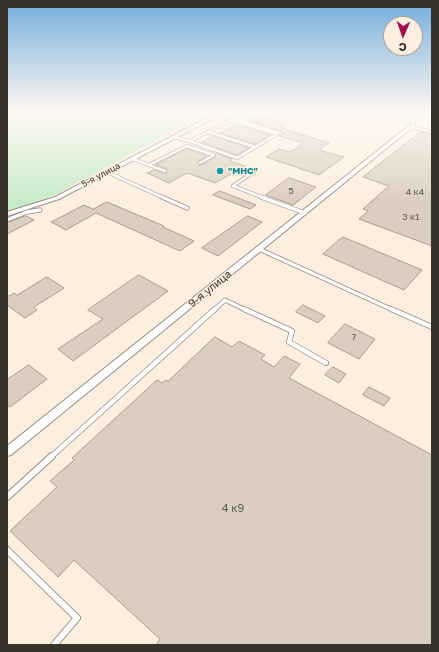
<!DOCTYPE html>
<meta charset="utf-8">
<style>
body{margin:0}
#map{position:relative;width:439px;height:652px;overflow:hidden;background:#fcefe0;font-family:"Golos Text",sans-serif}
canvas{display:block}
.frame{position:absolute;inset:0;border:8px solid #36322c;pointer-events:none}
.north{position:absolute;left:383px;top:16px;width:40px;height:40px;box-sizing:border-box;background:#fcefe0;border:1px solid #ada398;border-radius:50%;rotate:182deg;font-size:11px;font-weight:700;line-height:16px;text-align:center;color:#36322c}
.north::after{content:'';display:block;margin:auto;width:14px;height:18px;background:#a20c4c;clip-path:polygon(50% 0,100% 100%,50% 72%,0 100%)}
</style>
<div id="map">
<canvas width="439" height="652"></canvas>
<div class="frame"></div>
<div class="north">С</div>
</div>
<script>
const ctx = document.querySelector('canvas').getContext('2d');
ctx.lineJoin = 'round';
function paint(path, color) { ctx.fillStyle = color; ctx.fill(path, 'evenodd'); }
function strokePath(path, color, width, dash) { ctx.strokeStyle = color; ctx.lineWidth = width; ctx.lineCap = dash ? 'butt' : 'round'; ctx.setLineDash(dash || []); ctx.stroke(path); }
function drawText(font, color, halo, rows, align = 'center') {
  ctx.font = font + ' "Golos Text",sans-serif'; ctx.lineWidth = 3; ctx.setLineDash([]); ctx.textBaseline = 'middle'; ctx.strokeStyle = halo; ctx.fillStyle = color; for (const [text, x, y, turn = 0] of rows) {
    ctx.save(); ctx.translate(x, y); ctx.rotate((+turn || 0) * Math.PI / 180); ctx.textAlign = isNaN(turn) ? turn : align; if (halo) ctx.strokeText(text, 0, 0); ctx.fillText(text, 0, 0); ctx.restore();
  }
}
paint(new Path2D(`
 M7 112H208L55 195 7 212Z
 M367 112C382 112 399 110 411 120V124Z`), '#c6eaca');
const building = new Path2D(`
 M255 115 287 125 281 128 329 143 319 150 344 157 319 175 266 157 279 149 290 152 304 143 279 136 284 134 283 132 248 120Z
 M236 125H237L270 135 255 144 220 133Z
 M421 132 432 135V246L359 219 368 211 363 209 389 186 363 177Z
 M214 136 249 148 237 155 202 142Z
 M187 149 207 156 198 161 199 166 215 157 216 153 232 159 230 161 245 166 215 183 187 173 169 183 147 173 154 170 166 173 167 169 156 165Z
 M289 178 316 187 293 205 266 195Z
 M220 191 256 205 250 209 213 195Z
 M107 202 164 226 163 227 194 241 180 251 96 213 66 230 51 222 84 205 93 209Z
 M26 216 34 220 7 234V223Z
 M248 216 262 222 218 256 202 248Z
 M343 237 422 270 404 290 323 254Z
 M139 275 168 291 73 361 58 349 103 319 88 310Z
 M47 277 64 288 34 307 37 310 25 318 7 305V297L14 293 17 295Z
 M303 305 325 316 318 323 296 312Z
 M345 324 375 339 359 359 328 343Z
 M215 337 232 347 239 341 265 355 261 359 274 367 284 356 300 364 289 378 432 455V645H156L160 639 74 560 58 577 10 531 57 487 50 481 74 460 72 458 157 380 162 383 166 380 168 381Z
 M29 365 47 379 10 407 7 405V380Z
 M333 367 346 374 339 383 325 375Z
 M369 387 390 398 384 406 363 395Z`);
paint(building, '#dacec0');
strokePath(building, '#a79c8e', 1);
const laneFar3 = new Path2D(`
 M262 112 295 122
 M402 112 414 119 413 125
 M224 115 228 112
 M241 120 256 112
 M229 121 238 122 277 134 237 158 190 141Z
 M411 127 432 132
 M209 132 255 147
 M174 137 190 141
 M133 159 165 171
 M149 165 187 146 214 155 200 163
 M255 171 233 186 264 198
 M107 172 164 198`);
const laneFar2 = new Path2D(`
 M162 197 187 208
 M261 197 305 213
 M7 220 27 212 40 210
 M259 249 393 310
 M214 310 225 300 246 310`);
const laneFar1 = new Path2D(`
 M244 309 292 331 289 342 326 363
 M391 309 432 327
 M51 457 215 309`);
const lane = new Path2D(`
 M7 497 52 456
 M7 550 77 618 54 645`);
const street = new Path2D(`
 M215 114H226L283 133 279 134 224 116H218L59 199 7 216V212L55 197Z
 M411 124 415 125 11 455 7 456V446Z`);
strokePath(laneFar3, '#978c7e', 4);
strokePath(laneFar2, '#978c7e', 5);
strokePath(laneFar1, '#978c7e', 6);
strokePath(lane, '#978c7e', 8);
strokePath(street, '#978c7e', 2);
strokePath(laneFar3, '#fff', 2.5);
strokePath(laneFar2, '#fff', 3.5);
strokePath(laneFar1, '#fff', 4.5);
strokePath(lane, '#fff', 6);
paint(street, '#fff');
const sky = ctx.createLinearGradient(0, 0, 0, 203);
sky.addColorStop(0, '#73adde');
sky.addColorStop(0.55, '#fef8f1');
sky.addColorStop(1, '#fef8f100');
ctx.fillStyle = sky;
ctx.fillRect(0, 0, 439, 203);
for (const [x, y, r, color] of [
 [220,171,4,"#0f9aa8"]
]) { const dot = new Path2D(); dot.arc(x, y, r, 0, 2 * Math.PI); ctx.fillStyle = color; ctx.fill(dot); strokePath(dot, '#fcefe0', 1.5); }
drawText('bold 9px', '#0d838f', '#fcefe0', [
 ["\"МНС\"",228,171]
], 'left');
drawText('9px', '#36322c', '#fcefe0', [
 ["5-я улица",101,175,-28]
]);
drawText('9px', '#5f5951', null, [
 ["5",291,191],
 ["4 к4",415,192],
 ["3 к1",411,217],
 ["7",354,337]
]);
drawText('11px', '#36322c', '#fcefe0', [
 ["9-я улица",210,289,-39]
]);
drawText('11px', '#5f5951', null, [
 ["4 к9",233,509]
]);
</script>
